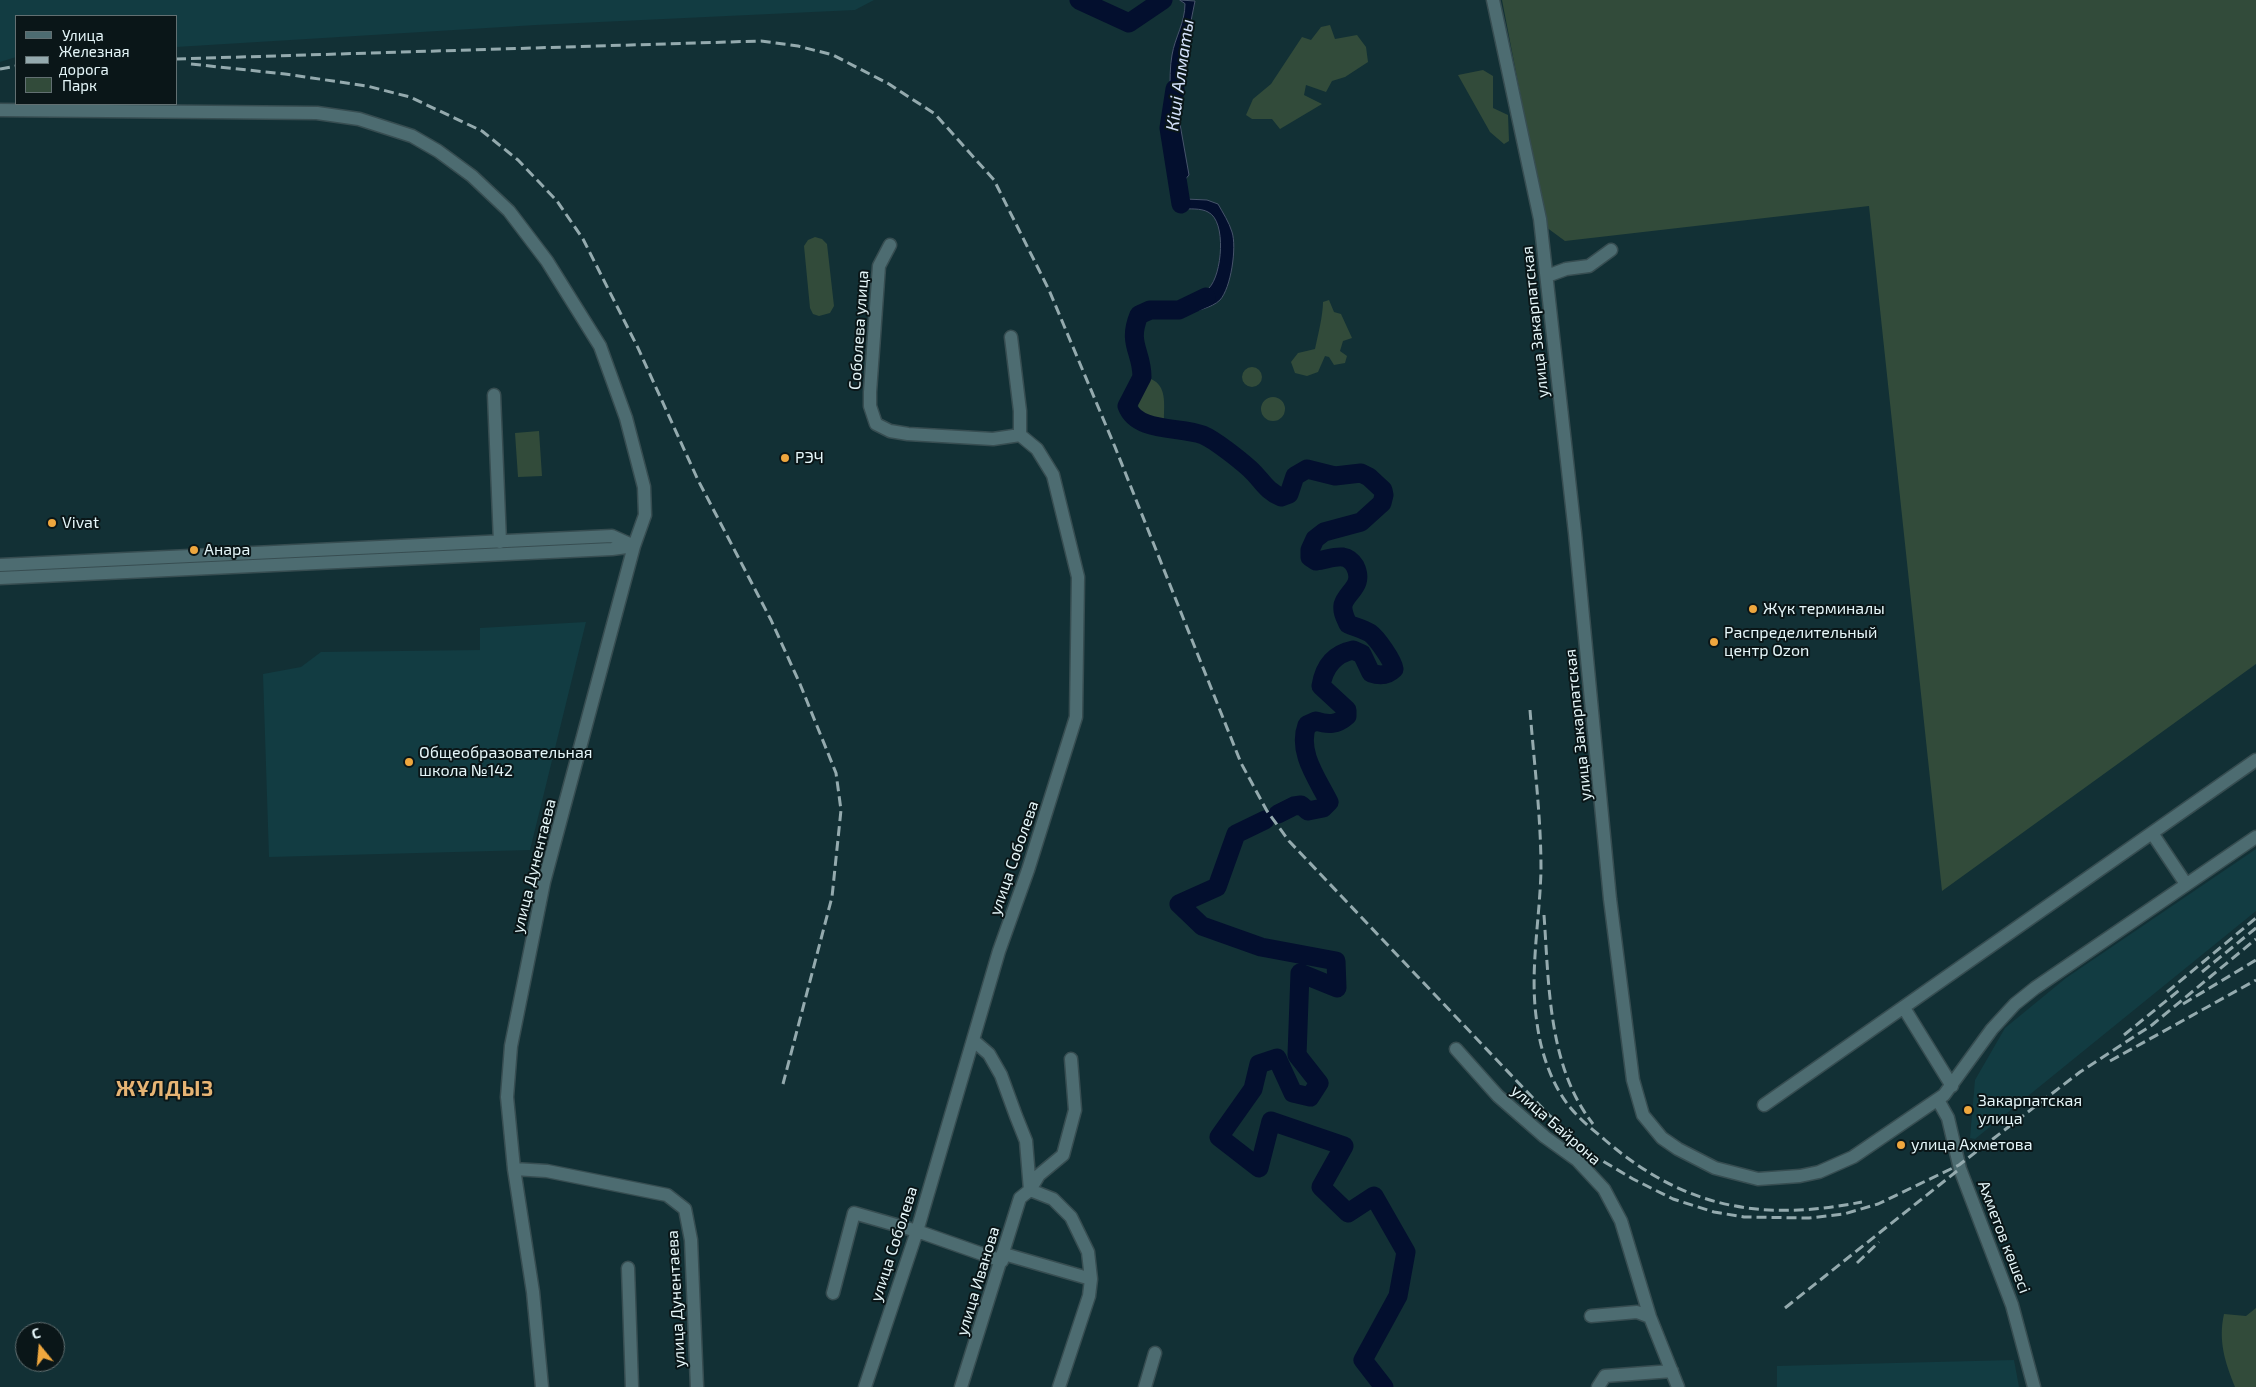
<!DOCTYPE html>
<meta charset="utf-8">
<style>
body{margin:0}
#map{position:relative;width:2256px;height:1387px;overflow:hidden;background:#123035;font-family:"Exo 2",sans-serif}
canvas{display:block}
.legend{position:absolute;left:15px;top:15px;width:162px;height:90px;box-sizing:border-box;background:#0a1618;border:1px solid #627072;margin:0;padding:6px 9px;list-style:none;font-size:15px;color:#e5f6f9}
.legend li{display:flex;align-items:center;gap:10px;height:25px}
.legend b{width:25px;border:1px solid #627072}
.north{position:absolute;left:15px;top:1322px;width:50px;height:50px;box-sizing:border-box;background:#0a1618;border:1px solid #627072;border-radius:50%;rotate:343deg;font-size:14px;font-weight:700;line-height:20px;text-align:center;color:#e5f6f9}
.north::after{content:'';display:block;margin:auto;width:18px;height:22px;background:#efa73e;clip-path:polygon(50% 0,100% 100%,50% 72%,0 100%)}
</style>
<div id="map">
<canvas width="2256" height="1387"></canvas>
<ul class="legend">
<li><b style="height:6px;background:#4d6c71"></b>Улица</li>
<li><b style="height:6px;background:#94aaae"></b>Железная дорога</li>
<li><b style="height:14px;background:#324b3a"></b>Парк</li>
</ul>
<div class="north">С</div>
</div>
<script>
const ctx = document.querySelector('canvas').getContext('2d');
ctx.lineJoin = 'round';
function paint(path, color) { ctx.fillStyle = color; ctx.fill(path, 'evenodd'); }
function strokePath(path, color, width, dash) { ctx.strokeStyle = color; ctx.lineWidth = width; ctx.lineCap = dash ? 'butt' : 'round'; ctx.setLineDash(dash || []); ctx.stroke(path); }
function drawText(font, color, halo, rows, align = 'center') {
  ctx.font = font + ' "Exo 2",sans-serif'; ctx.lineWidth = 4; ctx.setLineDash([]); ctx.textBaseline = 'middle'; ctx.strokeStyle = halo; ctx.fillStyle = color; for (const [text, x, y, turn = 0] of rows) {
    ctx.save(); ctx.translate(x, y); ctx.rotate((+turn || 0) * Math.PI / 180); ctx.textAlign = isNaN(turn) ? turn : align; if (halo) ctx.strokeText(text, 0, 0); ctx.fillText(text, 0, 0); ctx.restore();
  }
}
paint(new Path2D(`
 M0 0H874L855 10 536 25 176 47V16H16V57L0 62Z
 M586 622 530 850 269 857 263 674 301 667 321 652 480 650V628Z
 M2256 849V911L1975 1139 1970 1138 1975 1080 2005 1028 2066 978Z
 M2014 1360 2019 1387H1777V1366Z`), '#123c42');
paint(new Path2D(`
 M1502 0H2256V664L1942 891 1869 206 1565 241 1546 227Z
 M1330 25 1335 39 1357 35 1366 47 1368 62 1345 77 1332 81 1326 92 1306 85 1304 95 1322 104 1280 129 1272 119H1252L1246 115 1253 99 1271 84 1302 37 1311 40 1321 27Z
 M1483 70 1493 76V108L1508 115 1509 141 1504 144 1490 132 1458 75Z
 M815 237 822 239 827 244 834 306 830 313 819 316 813 314 810 308 804 246 808 240Z
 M1329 300 1334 312 1341 314 1352 338 1343 341 1340 351 1347 356 1345 363 1334 365 1329 357 1325 356 1318 372 1307 376 1295 373 1291 362 1298 353 1315 349C1318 335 1323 315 1323 302Z
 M1242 377a10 10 0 1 1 20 0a10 10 0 1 1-20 0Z
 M1151 379C1167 386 1164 404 1164 419L1157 423 1146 420C1133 403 1136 394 1151 379Z
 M1261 409a12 12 0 1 1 24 0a12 12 0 1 1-24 0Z
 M539 431 542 476 518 477 515 433Z
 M2256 1308V1387H2235C2225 1362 2218 1341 2224 1314L2246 1316Z`), '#324b3a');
const water = new Path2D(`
 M1180 0 1195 1 1184 56 1180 124 1189 175 1182 183 1181 191 1186 199 1207 200 1218 204C1223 213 1229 222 1232 232 1237 247 1231 288 1220 300 1212 308 1195 311 1184 314L1182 305C1191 300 1202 296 1209 288 1222 275 1227 221 1208 212 1201 208 1189 209 1181 209 1169 193 1179 183 1179 166 1179 155 1174 146 1173 136 1171 114 1168 76 1172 55 1175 37 1185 23 1185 4Z`);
paint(water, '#030f2e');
strokePath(water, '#47546b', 1);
strokePath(new Path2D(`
 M1079 0 1129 23 1163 0
 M1175 89 1169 128 1181 204
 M1206 297 1179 310H1150L1139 315C1127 344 1142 351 1142 377L1127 406C1137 433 1180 426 1203 435 1215 440 1240 460 1250 469 1262 480 1266 491 1281 497L1289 494 1295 476 1307 469 1335 476 1361 473 1369 477 1383 490 1384 495 1382 503 1361 522 1324 532 1315 539 1310 550V557L1316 561C1325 560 1335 556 1343 557 1349 558 1352 561 1355 566 1365 586 1346 592 1343 605 1342 612 1345 617 1348 624 1355 627 1363 629 1370 633 1377 638 1393 661 1394 669 1387 676 1380 676 1371 673L1362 654 1353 650C1334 654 1324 667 1321 686L1347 710V716C1337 725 1328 725 1316 721L1307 725C1297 752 1317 778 1329 802L1323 808 1308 811 1301 805 1294 806 1278 814
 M1265 820 1236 834 1217 887 1179 904 1202 926 1261 947 1336 961 1337 988 1300 973 1297 1055 1319 1083 1310 1097 1293 1093 1277 1058 1259 1064 1253 1089 1219 1137 1259 1168 1271 1121 1344 1146 1321 1187 1348 1213 1374 1196 1406 1252 1398 1296 1363 1360 1384 1387`), '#030f2e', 19);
const minor = new Path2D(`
 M1493 0 1540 219 1575 533 1610 899 1633 1080 1643 1115 1662 1138 1678 1149 1715 1168 1758 1179 1800 1176 1819 1172 1853 1157 1944 1095 1992 1029 2015 1004 2035 988 2256 837
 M0 110 317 113 359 119 412 136 438 151 472 176 509 211 547 261 600 346 626 418 644 487 645 515 634 546 544 882 511 1046 507 1097 514 1169 533 1292 542 1387
 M890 245 879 266 870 392V406L876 424 890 431 908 434 993 439 1020 435
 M1547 276 1566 269 1589 266 1611 250
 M494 395 500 542
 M0 565 612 536 634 546
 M0 578 612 549 634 546
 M2152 833 2186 884
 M1904 1008 1952 1086
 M974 1041 989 1054 1001 1075 1016 1116 1026 1141 1030 1190
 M1456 1049 1498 1096 1545 1137 1577 1160 1604 1189 1621 1221 1650 1317 1678 1387
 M1938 1100 1948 1118 1960 1169 2012 1305 2034 1387
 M1764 1105 2256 760
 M514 1169 547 1171 667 1195 685 1209 691 1240 697 1387
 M1030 1190 1053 1199 1071 1217 1088 1252 1091 1279 1089 1296 1059 1387
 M1004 1254 1091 1279
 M628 1268 632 1387
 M833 1293 854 1213 917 1231 1002 1261
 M1591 1316 1637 1312 1650 1317
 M865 1387 917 1231 999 951 1028 870 1076 717 1078 577 1053 475 1037 449 1020 435V411L1011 337
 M961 1387 1020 1198 1030 1190 1039 1175 1063 1155 1075 1110 1071 1059
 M1145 1387 1155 1353
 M1598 1387 1605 1376 1672 1371`);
strokePath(minor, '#374d51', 15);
strokePath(minor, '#4d6c71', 12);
strokePath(new Path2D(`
 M176 59 761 41 798 46 833 55 889 84 935 114 994 180 1049 290 1115 447 1241 763 1267 811 1289 841 1549 1115 1596 1157 1633 1179 1673 1199 1714 1212 1744 1217 1809 1218 1844 1214 1878 1204 1959 1165 2080 1072 2152 1025 2256 939
 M191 64 285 74 367 86 410 97 482 131 518 160 557 201 583 239 638 348 698 480 771 620 800 684 836 773 841 810 832 897 783 1084
 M0 69 16 66
 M1530 710C1534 763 1541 816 1541 869 1540 920 1529 972 1537 1023 1541 1055 1554 1092 1577 1115 1585 1124 1596 1132 1605 1140 1684 1208 1761 1222 1862 1202
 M1544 915C1549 984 1548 1067 1593 1124
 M2202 972 2256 928
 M2167 992 2256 918
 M2183 1004 2256 960
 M2124 1035 2182 988
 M2110 1061 2256 980
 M1857 1263 1879 1242
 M1785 1308 1957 1171`), '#94aaae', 3, [10, 5]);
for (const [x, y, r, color] of [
 [785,458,5,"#efa73e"],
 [52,523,5,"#efa73e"],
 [194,550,5,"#efa73e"],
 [1753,609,5,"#efa73e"],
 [1714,642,5,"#efa73e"],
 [409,762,5,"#efa73e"],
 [1968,1110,5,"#efa73e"],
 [1901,1145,5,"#efa73e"]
]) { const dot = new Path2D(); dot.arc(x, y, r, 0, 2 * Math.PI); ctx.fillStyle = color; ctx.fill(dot); strokePath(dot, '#0a1618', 2); }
drawText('16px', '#e5f6f9', '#0a1618', [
 ["улица Закарпатская",1535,322,-96],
 ["Соболева улица",859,330,-86],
 ["улица Закарпатская",1578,725,-96],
 ["улица Соболева",1014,858,-71],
 ["улица Дунентаева",534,866,-76],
 ["улица Байрона",1556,1125,41],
 ["Ахметов көшесі",2004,1237,69],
 ["улица Соболева",894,1244,-72],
 ["улица Иванова",978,1281,-73],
 ["улица Дунентаева",676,1299,-93]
]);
drawText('16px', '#e5f6f9', '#0a1618', [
 ["РЭЧ",795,458],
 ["Vivat",62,523],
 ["Анара",204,550],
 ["Жүк терминалы",1763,609],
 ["Распределительный",1724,633],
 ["центр Ozon",1724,651],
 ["Общеобразовательная",419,753],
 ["школа №142",419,771],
 ["Закарпатская",1978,1101],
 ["улица",1978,1119],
 ["улица Ахметова",1911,1145]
], 'left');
drawText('italic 18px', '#d6e3fd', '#0a1618', [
 ["Кіші Алматы",1180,75,-82]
]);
ctx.letterSpacing = '1px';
drawText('bold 21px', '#e6b474', '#0a1618', [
 ["ЖҰЛДЫЗ",165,1089]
]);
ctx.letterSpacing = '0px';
</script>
